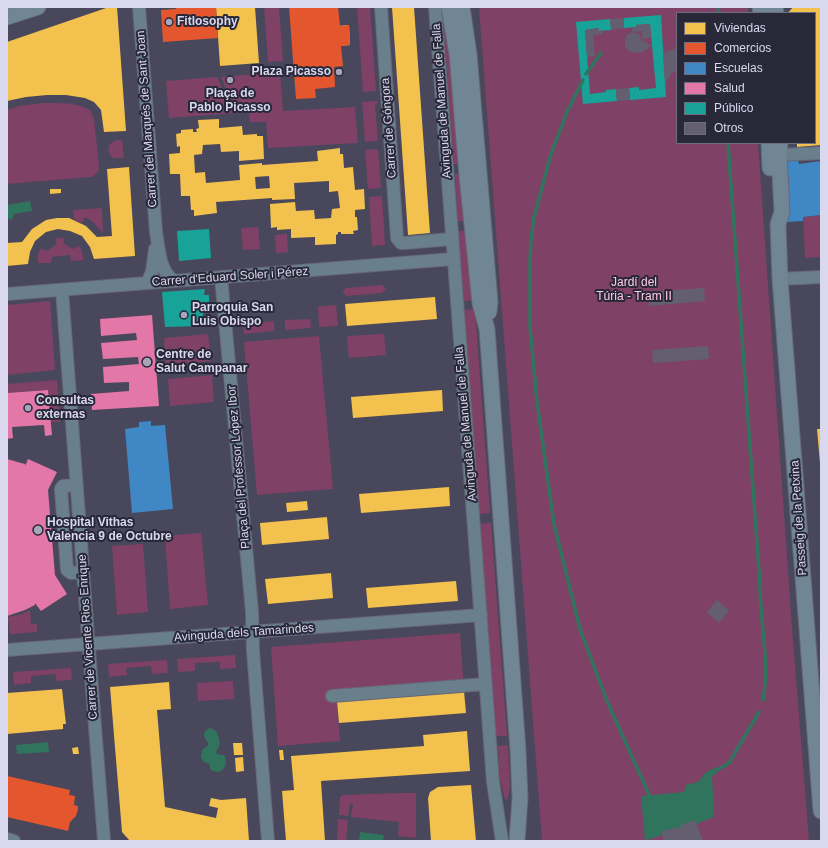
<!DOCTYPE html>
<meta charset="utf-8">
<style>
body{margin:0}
#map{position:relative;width:828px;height:848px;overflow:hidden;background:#49475b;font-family:Arial,sans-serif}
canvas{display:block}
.frame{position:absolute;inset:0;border:8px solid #d9d8ee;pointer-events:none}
.legend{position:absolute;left:676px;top:12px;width:140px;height:132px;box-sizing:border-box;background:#292839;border:1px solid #6f6e81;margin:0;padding:5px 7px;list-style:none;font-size:12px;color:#d9d8ee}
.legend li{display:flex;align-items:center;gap:8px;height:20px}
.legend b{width:20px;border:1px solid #6f6e81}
</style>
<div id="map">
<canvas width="828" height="848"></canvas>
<div class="frame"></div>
<ul class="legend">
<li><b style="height:11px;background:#f2c14e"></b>Viviendas</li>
<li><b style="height:11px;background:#e4572e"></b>Comercios</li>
<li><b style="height:11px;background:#3f88c5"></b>Escuelas</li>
<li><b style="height:11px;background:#e377a8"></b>Salud</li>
<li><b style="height:11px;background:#17a398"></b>Público</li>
<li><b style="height:11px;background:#645f70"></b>Otros</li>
</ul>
</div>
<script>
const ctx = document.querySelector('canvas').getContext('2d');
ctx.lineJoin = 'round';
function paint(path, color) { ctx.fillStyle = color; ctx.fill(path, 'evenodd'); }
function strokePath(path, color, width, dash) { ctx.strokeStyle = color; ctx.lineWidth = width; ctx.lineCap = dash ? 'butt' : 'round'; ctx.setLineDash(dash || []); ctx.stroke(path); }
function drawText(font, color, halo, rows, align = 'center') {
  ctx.font = font + ' Arial,sans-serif'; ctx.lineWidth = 4; ctx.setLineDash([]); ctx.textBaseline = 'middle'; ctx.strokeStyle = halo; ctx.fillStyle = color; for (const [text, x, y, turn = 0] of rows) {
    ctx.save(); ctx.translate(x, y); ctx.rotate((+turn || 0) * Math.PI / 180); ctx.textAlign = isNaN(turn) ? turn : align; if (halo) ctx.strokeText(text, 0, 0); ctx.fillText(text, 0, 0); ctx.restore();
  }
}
paint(new Path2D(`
 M264 7H279L283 61 268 62Z
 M357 7H370L376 91 363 92Z
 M442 7H445L462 164H454Z
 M479 7H748V13H677V143H758L792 628 809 841H542Z
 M280 72 283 111 355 107 358 143 268 148 266 122H250L249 112 237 113 221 77Z
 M217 77 233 113 169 118 166 81Z
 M377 101V104L375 105 378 141 365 142 362 102Z
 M42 103C57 103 77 102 90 110L94 119 99 166C99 172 96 175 91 177L7 184V110L19 106Z
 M116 140H122L124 158H113C106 151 107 144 116 140Z
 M378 149 381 188 368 189 365 150Z
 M455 174H463L469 221H458Z
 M382 196 385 245 372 246 369 197Z
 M102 208 103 233 93 222 85 217 82 223 74 219 73 210Z
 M821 215V257L805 258 803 217Z
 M258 227 260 249 243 250 241 228Z
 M469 230 474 300 464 301 458 231Z
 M287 234 288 252 276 253 275 235Z
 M59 238H65L63 243 73 249 79 246 82 252 84 260 71 261 70 255H68L52 257 51 262 50 263H38V255L41 248 47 251 57 244 55 239Z
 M382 285 386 289 382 293 346 296 343 292V290L346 288Z
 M50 301 55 370 7 375V305Z
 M336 305 338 326 319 327 318 307Z
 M475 309 490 513 479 514 464 310Z
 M310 319 311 328 285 330V320Z
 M274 321V331L244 334 243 324Z
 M208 334 211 361 166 365 164 338Z
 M384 334 386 355 349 358 347 336Z
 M319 336 333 489 257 495 244 342Z
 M212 375 214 402 170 406 168 379Z
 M57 380 60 422H51L48 390 7 393V384Z
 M491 523 507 736H496L480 524Z
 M201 533 208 605 170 609 165 536Z
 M143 544 148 612 117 615 112 546Z
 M30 610 31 624H37V632L10 634 8 617 22 614Z
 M460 633 464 691 337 701 340 741 278 746 271 647Z
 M235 655 236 668 220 669V662L195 663V671L178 672 177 659Z
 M167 660 168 673 152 674 151 666 126 668 127 675 109 677 108 664Z
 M71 668 72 680 56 681V674L31 676V683L14 685 13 672Z
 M233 681 234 699 198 701 197 683Z
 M508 745 510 788 507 800 505 799 500 779 498 746Z
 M402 793H416V838L398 836 399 822 351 817 353 804H350L348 816 339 815 340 797 343 795Z
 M338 819 348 820 346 841H337Z`), '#7f4266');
paint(new Path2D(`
 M30 201 32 211 14 214 12 220 7 218V205Z
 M210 728 216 731C219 737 222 746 216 751L217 754 224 755C228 761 226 769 219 772L212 771 210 768V764L204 762 201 758 202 750 209 744C205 739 200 732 210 728Z
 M48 742 49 752 17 754 16 745Z
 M717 767V773L712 776 714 817 696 824 695 820 677 829 674 828 661 832 662 835 645 841 641 796 684 792 686 785 698 782 706 772Z
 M360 832 384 835 383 841H359Z`), '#30745e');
paint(new Path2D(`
 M109 7H117L126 131 104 132 101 110 94 102 85 98 66 95H47L26 97 7 101V42Z
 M216 7H255L259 63 220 66Z
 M392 7H414L430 233 408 235Z
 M793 7H821V145L797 147V143H815V13H788Z
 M349 25 350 45 316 48 315 28Z
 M219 119V128L242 126 243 135 257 134V136H263L264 159 239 161V151L221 152 220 144 203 145 202 154 194 155 195 173 205 172 206 183 240 180 239 165 262 163V165L318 161 317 151 340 148V154H343L344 168 353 167 355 190 364 189 365 209 355 210V217H357L358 230 353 231 354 234H341V232H338V234L336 235V244L315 245V237L291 238V229L277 230V227L271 228 270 204 295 202 296 211 314 210 315 219 331 218 332 209 340 208 338 191 329 192V181L294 183 295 199 272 200V198L216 202 217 213 194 216V210H191L190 196H181L180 174H170L169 154 180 153V146L177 147 176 134 181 133V130L193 129V132H197L196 129 199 128 198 120ZM269 176 270 188 256 189 255 177Z
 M129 167 135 256 94 259 90 247 82 236 70 231 58 229 46 232 35 241 30 252 28 264 7 266V243L22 242 32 229 46 220 57 218H69L86 226 97 237 112 236 107 169Z
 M50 189H61V193L50 194Z
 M435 297 437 319 347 326 345 304Z
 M442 390 443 411 353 418 351 397Z
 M817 429H821V463H820Z
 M449 487 450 506 361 513 359 494Z
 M307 501 308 510 287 512 286 503Z
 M327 517 329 539 262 545 260 523Z
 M331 573 333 598 268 604 265 579Z
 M456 581 458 601 368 608 366 588Z
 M169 682 171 709 157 710 165 807 216 818 218 808 209 806 211 798 221 800 246 798 249 841H130L122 832 110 687Z
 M62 689 66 724H63V729L7 734V693Z
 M464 691 466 713 339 723 337 701Z
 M467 731 470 771 321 781 325 841H286L282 791 294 790 291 756 424 746 423 735Z
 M233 743H242L243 755H234Z
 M78 747 79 754H73L72 748Z
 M279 750H283L284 760H280Z
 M243 757 244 771 236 772 235 758Z
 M471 785 476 841H431L428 798 430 792 438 787Z`), '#f2c14e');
paint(new Path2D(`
 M176 7H216L218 38 163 42 161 10 176 9Z
 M289 7H338L340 26 349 25 350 45 341 46 343 66 334 67 335 87 315 89 316 98 296 99Z
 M7 776 70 790 69 795 75 796 74 805 78 806V809L76 816 70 822 68 831 7 817Z`), '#e4572e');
paint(new Path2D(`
 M781 158H798L799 164 821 161V215L803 217V221L786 222Z
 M151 421V426L165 425 173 509 132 513 125 429 139 427V422Z`), '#3f88c5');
paint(new Path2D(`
 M152 315 159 406 92 410 91 394 129 391V382L104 383 103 367 139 364 138 357 103 359 101 343 137 340 136 333 101 336 100 319Z
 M48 390 52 435 45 436 44 425 12 427 13 438 7 439V393Z
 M7 459 21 463 25 464V466L28 459 57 472 48 490 55 575 67 594 41 611 35 603V605L25 610 7 616Z`), '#e377a8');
paint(new Path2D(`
 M661 15 666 97 630 100 629 88 639 87V90L656 88 650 24 636 25V27L624 28V18Z
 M610 19 611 30 599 31V28L585 30 590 94 606 92V90L616 89 617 101 583 104 576 22Z
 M209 229 211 258 179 261 177 231Z
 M205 289 204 295H209V303H204L202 326 165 327 162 292Z`), '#17a398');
strokePath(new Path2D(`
 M718 7 719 13
 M586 74 601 53
 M583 80 567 112 551 154 534 217 531 240 530 262V327L537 402 554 524 580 629 607 701 651 799
 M728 143 760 585C760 624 770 661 763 700
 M717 770 729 763 759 712`), '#30745e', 3.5);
paint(new Path2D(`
 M624 18V28L611 30 610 19Z
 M650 24 651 38 642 39V31L632 32V27H636V25Z
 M599 28V31L602 30 603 34 593 35 595 56 587 57 585 30Z
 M632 32 639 34 641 40 651 45 646 50 642 52 637 53 628 51 625 47V38L627 35Z
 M676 48 677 75 673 71 665 84 663 55 666 52Z
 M629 88 630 100 617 101 616 89Z
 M704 288 705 301 649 306V292Z
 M708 346 709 359 653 363 652 350Z
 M717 600 729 610 719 623 707 612Z
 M695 820 703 841H664L661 832 675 828 677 829 680 827 681 825Z`), '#645f70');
const minor = new Path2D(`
 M139 7 156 232C159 248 159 271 174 281
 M381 7 397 238 401 243H405L451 239
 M435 7 493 782 502 841
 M779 155 821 153
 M221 277 252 612 253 651 268 841
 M780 279 821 277
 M147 283 152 272 155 249
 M62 290 90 663 104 841
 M7 294 453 259
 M77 485 63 486 61 489 67 570 71 573 83 572
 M7 650 481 615
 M332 696 486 684
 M7 839 14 841`);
const major = new Path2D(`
 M449 7 457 54 467 176 480 303 487 329 518 750 520 798 517 841
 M462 7 469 54 490 302 489 312
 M760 7 761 13
 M775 7 776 13
 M7 17 38 7
 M769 143 770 168
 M780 143 779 155 782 212 778 224 780 279 821 811`);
strokePath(minor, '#676677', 14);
strokePath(major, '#676677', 17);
strokePath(minor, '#697f8b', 12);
strokePath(major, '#718694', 15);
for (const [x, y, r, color] of [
 [169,22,4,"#a7a5bb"],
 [339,72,4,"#a7a5bb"],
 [230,80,4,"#a7a5bb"],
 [184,315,4,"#a7a5bb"],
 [147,362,5,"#a7a5bb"],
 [28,408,4,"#a7a5bb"],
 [38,530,5,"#a7a5bb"]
]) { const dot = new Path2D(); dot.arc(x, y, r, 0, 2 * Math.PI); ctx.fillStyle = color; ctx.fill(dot); strokePath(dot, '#292839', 1.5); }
drawText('bold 12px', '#d9d8ee', '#292839', [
 ["Fitlosophy",177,22],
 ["Plaza Picasso",331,72,"right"],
 ["Plaça de",230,94,"center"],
 ["Pablo Picasso",230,108,"center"],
 ["Parroquia San",192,308],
 ["Luis Obispo",192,322],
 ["Centre de",156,355],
 ["Salut Campanar",156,369],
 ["Consultas",36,401],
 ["externas",36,415],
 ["Hospital Vithas",47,523],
 ["Valencia 9 de Octubre",47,537]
], 'left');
drawText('12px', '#d9d8ee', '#292839', [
 ["Avinguda de Manuel de Falla",442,101,-94],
 ["Carrer del Marqués de Sant Joan",147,119,-94],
 ["Carrer de Góngora",389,128,-94],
 ["Carrer d'Eduard Soler i Pérez",230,277,-4],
 ["Avinguda de Manuel de Falla",466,424,-95],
 ["Plaça del Professor López Ibor",239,467,-95],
 ["Passeig de la Petxina",799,518,-94],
 ["Avinguda dels Tamarindes",244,633,-4],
 ["Carrer de Vicente Rios Enrique",88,637,-94]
]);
drawText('12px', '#fecae3', '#292839', [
 ["Jardí del",634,283],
 ["Túria - Tram II",634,297]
]);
</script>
